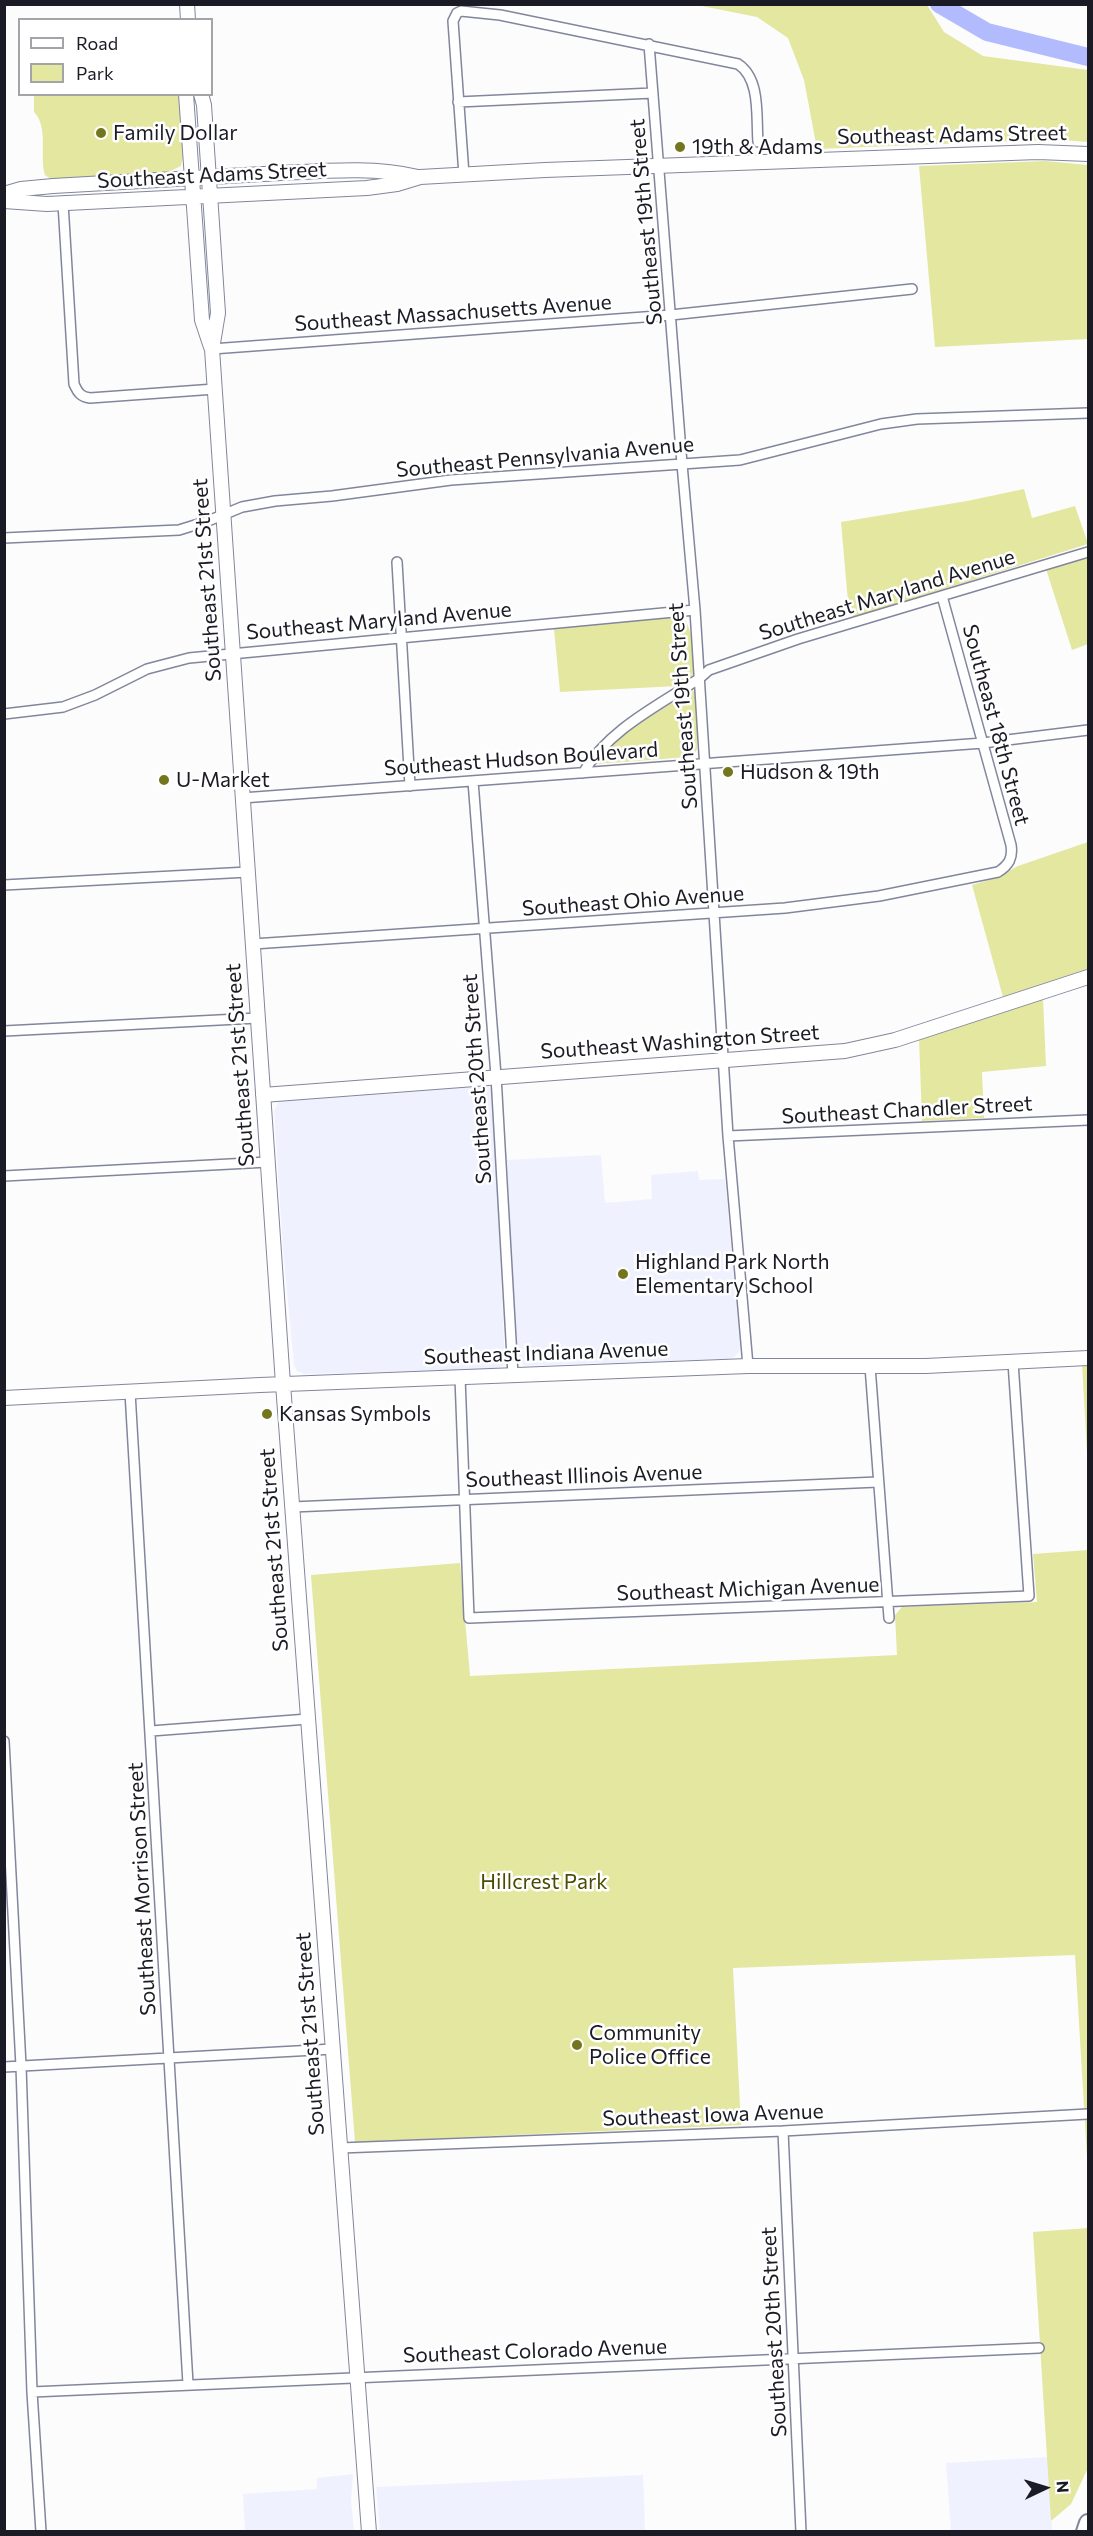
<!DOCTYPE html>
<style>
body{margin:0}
#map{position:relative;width:1093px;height:2536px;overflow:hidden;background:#fcfcfc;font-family:Commissioner,sans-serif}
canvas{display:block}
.frame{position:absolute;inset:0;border:6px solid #1a1b24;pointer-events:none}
.legend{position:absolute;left:18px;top:18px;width:195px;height:78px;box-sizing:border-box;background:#fff;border:2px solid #a3a4a7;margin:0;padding:8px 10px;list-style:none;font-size:18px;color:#1a1b24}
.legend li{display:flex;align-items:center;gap:12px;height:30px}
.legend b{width:30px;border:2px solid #a3a4a7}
.north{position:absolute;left:1015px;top:2458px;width:60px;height:60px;-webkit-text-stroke:4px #fff;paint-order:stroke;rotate:86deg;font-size:16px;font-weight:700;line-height:24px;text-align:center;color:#1a1b24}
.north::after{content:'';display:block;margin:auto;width:21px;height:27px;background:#1a1b24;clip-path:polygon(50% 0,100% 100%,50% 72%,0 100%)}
</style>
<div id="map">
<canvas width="1093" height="2536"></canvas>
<div class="frame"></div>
<ul class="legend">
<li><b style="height:8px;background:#fff"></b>Road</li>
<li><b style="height:16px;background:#e3e7a0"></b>Park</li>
</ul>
<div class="north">N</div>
</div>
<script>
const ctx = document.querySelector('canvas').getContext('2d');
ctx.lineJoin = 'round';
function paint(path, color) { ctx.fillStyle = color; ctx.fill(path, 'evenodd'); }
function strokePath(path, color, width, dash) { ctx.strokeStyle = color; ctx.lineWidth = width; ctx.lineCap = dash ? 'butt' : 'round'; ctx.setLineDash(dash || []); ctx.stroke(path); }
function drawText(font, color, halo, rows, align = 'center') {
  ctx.font = font + ' Commissioner,sans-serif'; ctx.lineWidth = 5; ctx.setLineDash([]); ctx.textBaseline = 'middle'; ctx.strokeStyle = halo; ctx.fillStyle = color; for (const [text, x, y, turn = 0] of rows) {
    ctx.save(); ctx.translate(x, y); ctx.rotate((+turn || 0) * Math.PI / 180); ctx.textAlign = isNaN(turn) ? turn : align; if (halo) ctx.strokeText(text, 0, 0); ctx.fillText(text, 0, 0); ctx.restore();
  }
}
paint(new Path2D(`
 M488 1084 493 1095 505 1365 494 1369 304 1374 297 1371 294 1365 283 1249 274 1111 278 1103 283 1099Z
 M601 1155 605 1203 652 1199 651 1175 698 1171 699 1180 725 1179 740 1345 739 1352 734 1357 729 1359 525 1366 516 1360 507 1160Z
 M1048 2457 1052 2531H951L946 2463Z
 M353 2474 351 2501 354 2531H245L243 2494 317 2489V2478Z
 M643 2475 645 2531H380L376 2487Z`), '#eff2fe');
paint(new Path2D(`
 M697 5H927L944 32 983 56 1088 70V142L1061 140 1015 141 817 149 804 80 788 38 757 17Z
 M34 95H179L183 157 181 166 166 173 51 179 45 175C39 156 49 127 34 112Z
 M1045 161 1088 165V339L935 347 919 166Z
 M1024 489 1032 518 1075 506 1088 544 854 617 849 613 841 522 967 501Z
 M1088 556V644L1072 650 1046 569Z
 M676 617 684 619C692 627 697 664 693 674 690 681 684 683 678 686L560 692 554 629Z
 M692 690 696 693 697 700V749L694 755 688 757 597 764 595 761 596 756 623 734Z
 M1088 842V969L1003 997 972 885 996 878 1018 866Z
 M1043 999 1046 1066 982 1072 984 1118 922 1121 919 1038Z
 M1088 1362V1471L1082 1363Z
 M1088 1550V2174L1075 1955 733 1968 741 2125 355 2142 311 1575 460 1563 470 1676 897 1655 895 1615 902 1607 1037 1602 1033 1554Z
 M1088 2228V2468L1071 2504 1051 2521 1033 2232Z`), '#e3e7a0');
strokePath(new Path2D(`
 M939 4 987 32 1088 57`), '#b1bbfd', 18);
const street = new Path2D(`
 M649 44 682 464 695 610 728 1136 748 1366
 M458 102 653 93
 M464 175 453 21 457 13 461 11 500 15 738 64C761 79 756 117 758 142
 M63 203 74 384C78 393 81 397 90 398L215 389
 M212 349 671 315 912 289
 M4 538 179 530 208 521 242 507 275 501 332 496 451 480 740 460 881 424 917 419 1088 413
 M397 562 410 786
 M4 714 63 707 95 695 147 669 189 658 695 610
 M583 773C609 729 658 706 700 678L709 670 798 639 1088 552
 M473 781 496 1076 513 1375
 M242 798 983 743 1088 730
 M4 885 248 872
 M253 944 785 908 879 896 998 872C1009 865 1013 858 1011 845L942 596
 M4 1031 258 1018
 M728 1136 1088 1120
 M4 1176 268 1162
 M870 1366 889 1618
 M460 1377 469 1618 1029 1596 1013 1362
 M130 1392 188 2384
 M292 1507 878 1482
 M151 1731 308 1719
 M4 1741 21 2066 32 2392 41 2532
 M4 2067 333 2049
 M783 2131 801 2532
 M340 2148 783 2131 1088 2114
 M32 2392 1039 2348`);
const secondary = new Path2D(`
 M187 4 188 20
 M186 94 202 320 211 347
 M201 94 204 105 218 313 212 349 283 1384 369 2532
 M4 194 21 189 53 186C123 182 193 178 263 174 314 172 369 165 418 177
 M4 201 47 204 367 188 397 184 420 177 545 170 1038 152 1088 154
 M263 1095 845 1051 895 1040 1088 977
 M4 1398 260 1385 748 1366H926L1088 1358`);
const highway = new Path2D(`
 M1085 2532 1088 2523`);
strokePath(street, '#82869c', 12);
strokePath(secondary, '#82869c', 16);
strokePath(highway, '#82869c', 20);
strokePath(street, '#fff', 9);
strokePath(secondary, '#fff', 14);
strokePath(highway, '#fff', 16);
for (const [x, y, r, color] of [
 [101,133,6,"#73761c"],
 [680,147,6,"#73761c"],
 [728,772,6,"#73761c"],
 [164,780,6,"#73761c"],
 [623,1274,6,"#73761c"],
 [267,1414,6,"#73761c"],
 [577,2045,6,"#73761c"]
]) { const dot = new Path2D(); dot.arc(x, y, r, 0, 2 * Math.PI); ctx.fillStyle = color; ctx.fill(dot); strokePath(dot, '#fff', 2); }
drawText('21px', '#1a1b24', '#fff', [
 ["Family Dollar",113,133],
 ["19th & Adams",692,147],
 ["Hudson & 19th",740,772],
 ["U-Market",176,780],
 ["Highland Park North",635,1262],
 ["Elementary School",635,1286],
 ["Kansas Symbols",279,1414],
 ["Community",589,2033],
 ["Police Office",589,2057]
], 'left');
drawText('21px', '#1a1b24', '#fff', [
 ["Southeast Adams Street",952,135,-1],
 ["Southeast Adams Street",212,175,-3],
 ["Southeast 19th Street",646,222,-95],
 ["Southeast Massachusetts Avenue",453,313,-4],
 ["Southeast Pennsylvania Avenue",545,457,-5],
 ["Southeast 21st Street",207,580,-94],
 ["Southeast Maryland Avenue",887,595,-17],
 ["Southeast Maryland Avenue",379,621,-5],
 ["Southeast 19th Street",683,706,-94],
 ["Southeast 18th Street",996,725,75],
 ["Southeast Hudson Boulevard",521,759,-4],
 ["Southeast Ohio Avenue",633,901,-4],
 ["Southeast Washington Street",680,1042,-4],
 ["Southeast 21st Street",240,1065,-94],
 ["Southeast 20th Street",477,1079,-94],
 ["Southeast Chandler Street",907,1110,-3],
 ["Southeast Indiana Avenue",546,1353,-2],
 ["Southeast Illinois Avenue",584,1476,-2],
 ["Southeast 21st Street",274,1550,-94],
 ["Southeast Michigan Avenue",748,1589,-2],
 ["Southeast Morrison Street",142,1889,-93],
 ["Southeast 21st Street",310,2034,-94],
 ["Southeast Iowa Avenue",713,2115,-2],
 ["Southeast 20th Street",774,2332,-93],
 ["Southeast Colorado Avenue",535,2351,-2]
]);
drawText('21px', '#4b4c01', '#fff', [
 ["Hillcrest Park",544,1882]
]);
</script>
